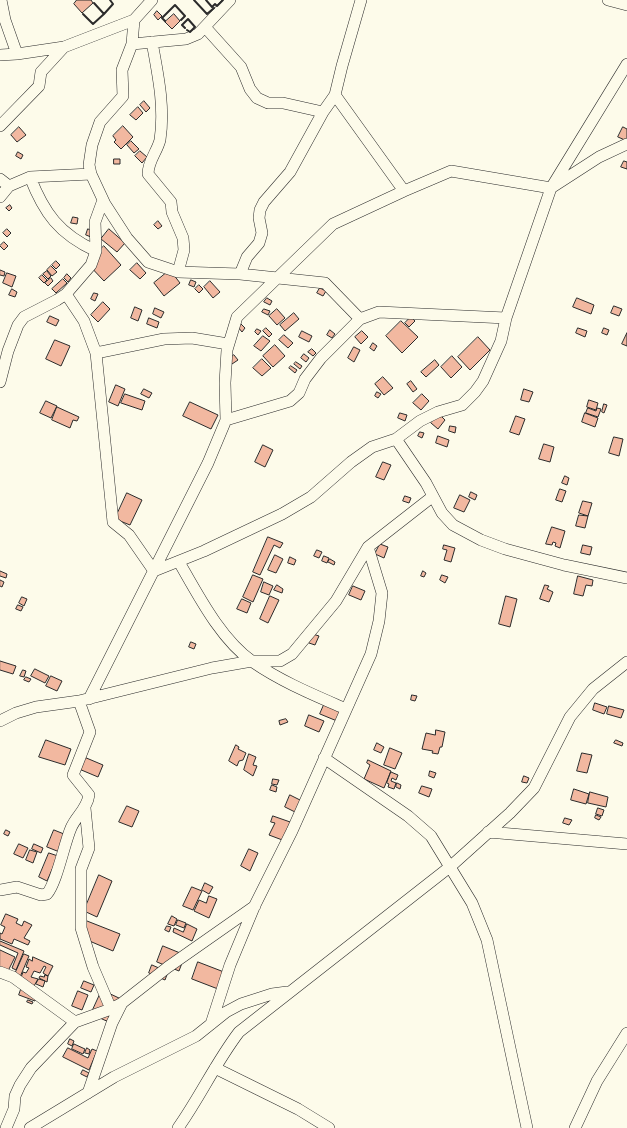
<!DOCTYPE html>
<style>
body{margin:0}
canvas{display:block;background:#fdfbea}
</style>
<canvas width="627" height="1128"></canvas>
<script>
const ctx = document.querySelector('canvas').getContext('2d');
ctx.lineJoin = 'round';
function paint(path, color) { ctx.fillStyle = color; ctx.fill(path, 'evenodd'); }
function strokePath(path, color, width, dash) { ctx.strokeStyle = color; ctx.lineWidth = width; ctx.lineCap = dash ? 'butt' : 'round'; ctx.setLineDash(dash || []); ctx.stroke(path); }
const building = new Path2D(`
 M77 0H91L93 3 82 13 74 4Z
 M157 11 162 16 158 20 154 15Z
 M174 14 180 21 172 29 165 22Z
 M144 101 150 108 146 112 140 105Z
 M138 107 143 113 136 120 130 115Z
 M123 126 133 137 121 149 114 142 116 140 113 136Z
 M19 127 26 135 17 142 11 135Z
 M623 127 627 129V141L618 137Z
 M131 141 139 149 134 153 127 145Z
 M140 151 147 157 142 163 135 156Z
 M18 152 23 155 21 159 16 156Z
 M114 159H120V164H114Z
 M624 161 627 162V169L621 167Z
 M10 205 12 208 9 211 6 208Z
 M73 217 78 218 77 224 71 223Z
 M158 221 162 226 158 229 154 225Z
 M7 229 11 233 7 237 3 233Z
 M88 229 93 231 91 237 86 235Z
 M109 229 125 243 117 252 101 239Z
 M4 242 8 246 4 250 0 246Z
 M104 246 121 265 104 281 87 263Z
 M56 261 60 265 56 269 52 265Z
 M137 263 146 273 140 279 130 270Z
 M51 266 57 272 52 276 47 270Z
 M0 270 5 272 4 276 0 275Z
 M170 270 180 283 164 296 154 283Z
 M47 271 51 276 48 279 43 274Z
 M7 273 16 276 12 287 3 283Z
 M67 274 71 278 68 282 64 278Z
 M42 275 47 280 44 283 39 278Z
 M51 278 53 281 48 286 45 283Z
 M63 279 67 283 56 293 52 289Z
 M191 280 196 282 194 287 189 285Z
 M210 281 220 292 213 298 204 287Z
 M199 285 203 289 199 293 195 289Z
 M320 288 326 291 323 296 317 293Z
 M12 289 17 292 15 297 9 295Z
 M94 293 98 294 95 301 91 299Z
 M267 298 272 301 270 305 264 302Z
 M577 298 594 305 591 314 573 307Z
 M103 302 110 309 98 322 91 315Z
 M614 306 622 309 619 316 611 313Z
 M135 307 142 310 138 321 131 318Z
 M155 308 164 312 161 318 153 314Z
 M264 309 270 311 268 315 262 312Z
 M277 309 285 318 277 325 269 316Z
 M294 313 299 319 285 331 280 325Z
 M50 316 59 320 56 326 47 322Z
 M411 317 415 321 409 327 405 323Z
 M149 318 159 322 157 328 147 324Z
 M401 321 418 337 402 353 386 336Z
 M241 324 245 328 242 332 238 327Z
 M266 328 272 334 269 337 263 331Z
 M578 328 587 331 585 337 576 333Z
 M604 328 609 330 607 335 602 333Z
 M257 329 261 331 258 335 255 332Z
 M330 330 335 334 332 338 327 335Z
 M302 331 312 336 309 342 299 337Z
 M362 331 368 337 361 344 355 337Z
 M627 333V346L622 344Z
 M284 335 293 343 288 348 279 340Z
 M263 336 270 341 261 351 254 346Z
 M478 337 490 350 470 370 458 357Z
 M55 340 70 346 61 366 46 359Z
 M373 343 377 346 374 351 370 348Z
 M275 345 285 356 273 367 263 356Z
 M354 347 360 350 354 362 348 358Z
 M312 349 316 353 313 356 308 352Z
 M304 354 309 358 306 362 301 358Z
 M234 355 238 360 232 364 228 360Z
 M452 356 462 367 451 378 441 367Z
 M262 359 271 368 262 376 253 368Z
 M435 360 439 365 426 377 421 372Z
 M296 362 302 366 300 369 294 364Z
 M291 366 297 370 295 373 289 368Z
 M383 377 393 388 384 395 375 384Z
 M411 381 417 389 413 392 407 384Z
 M116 385 125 389 118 406 109 402Z
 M144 389 152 393 149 398 141 394Z
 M524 389 533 392 529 402 521 400Z
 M377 392 381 394 378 398 375 396Z
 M125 394 145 401 142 410 121 403Z
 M422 394 429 401 421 410 413 403Z
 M589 400 598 403 596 410 587 407Z
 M46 401 57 406 51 418 40 413Z
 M190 402 218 415 211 429 183 416Z
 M604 404 607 405 604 413 602 412Z
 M57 407 79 417 77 421 73 420 70 428 52 420Z
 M588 408 596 411 597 408 601 409 598 417 586 413Z
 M400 413 407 415 405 421 398 418Z
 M585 413 598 418 595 427 582 422Z
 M439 414 445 420 438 429 431 423Z
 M516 416 525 419 519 435 510 432Z
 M450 426 456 427 455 433 449 431Z
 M420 432 424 433 422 438 418 436Z
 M438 436 449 440 447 447 436 443Z
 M614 437 623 439 619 456 609 453Z
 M544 444 554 447 550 462 539 459Z
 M263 445 273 450 265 467 255 462Z
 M383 462 391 465 384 480 376 477Z
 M565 476 569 478 567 485 562 483Z
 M560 489 566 491 562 502 556 500Z
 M471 492 477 495 475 500 469 497Z
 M127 493 142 500 130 525 115 519Z
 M460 495 470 500 464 512 454 508Z
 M405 496 411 498 409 503 403 501Z
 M583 501 592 503 588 516 579 513Z
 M579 515 588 516 585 528 576 526Z
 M552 527 565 531 560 548 555 546 556 543 553 542 552 545 546 544Z
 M268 537 283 543 280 548 274 545 260 575 253 572Z
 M380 544 388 547 384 558 375 554Z
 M444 545 455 548 451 562 444 560 447 550 443 549Z
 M583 545 592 547 590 555 581 553Z
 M317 550 322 552 319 558 314 556Z
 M275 555 283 559 276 573 268 570Z
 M324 556 329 558 327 563 322 561Z
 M290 557 296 560 294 565 288 563Z
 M330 559 335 562 334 565 328 562Z
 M0 571 7 574 6 578 0 576Z
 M423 571 426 573 424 577 421 576Z
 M253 575 263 579 253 602 243 597Z
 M442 575 448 577 445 583 440 580Z
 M578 576 593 580 592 586 586 585 583 596 574 594Z
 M0 580 4 582 2 587 0 586Z
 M264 582 273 586 269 595 261 592Z
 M277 585 283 589 282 593 274 590Z
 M545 585 549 586 547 589 553 592 549 602 540 599Z
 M353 586 365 591 361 600 349 595Z
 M270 596 279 600 268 623 260 619Z
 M506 596 517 599 510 627 499 624Z
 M22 597 27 599 24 606 19 603Z
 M242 599 251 603 247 613 237 609Z
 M18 605 23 607 21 611 16 609Z
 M313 634 319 636 315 645 309 643Z
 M191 642 196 644 194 649 189 647Z
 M0 661 16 666 13 674 0 670Z
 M35 669 49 676 45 683 31 676Z
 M23 670 26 671 24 677 20 676Z
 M51 676 62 681 57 691 46 686Z
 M26 677 31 679 29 682 24 680Z
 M412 695 417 696 415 701 411 700Z
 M327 698 344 705 337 721 320 714Z
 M595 703 607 707 604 714 593 710Z
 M609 706 624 710 621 718 607 714Z
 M309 715 324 721 319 732 305 726Z
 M286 719 288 722 280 725 279 721Z
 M436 730 445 732 442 747H440L438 754 432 753 433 751 422 749 426 733 435 735Z
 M46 740 71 749 65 765 39 757Z
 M616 740 623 743 622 746 614 743Z
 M377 743 384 747 381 753 374 750Z
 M236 745 239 747 238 749 246 753 243 760 239 761 237 766 229 761Z
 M390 748 402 753 395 769 384 765Z
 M582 753 592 755 587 773 577 771Z
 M249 754 256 757 253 765 257 766 253 776 244 770Z
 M84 757 103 765 98 777 79 769Z
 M368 760 391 771 384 788 364 779 370 765 367 763Z
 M430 771 436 773 434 778 429 776Z
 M391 772 398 775 396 780 392 778 391 781 396 783 394 789 388 787 389 784 387 783Z
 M524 776 529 778 527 783 522 782Z
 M273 779 279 780 277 785 272 784Z
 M397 783 401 785 400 789 396 787Z
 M272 785 277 787 276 792 270 790Z
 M422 786 432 789 429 797 419 793Z
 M574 789 589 794 586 804 571 800Z
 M590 792 608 797 606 807 588 803Z
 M290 795 302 801 297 813 285 807Z
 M127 806 139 811 132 827 119 822Z
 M598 808 604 810 602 816 596 814Z
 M596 815 601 817 599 820 595 818Z
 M273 816 293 823 285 841 269 835 275 823 271 822Z
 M565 818 572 820 569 825 563 823Z
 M6 830 10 832 8 836 4 834Z
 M54 830 69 836 62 853 47 847Z
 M19 844 28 848 23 858 14 854Z
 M34 844 43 848 41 853 32 849Z
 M249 849 258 853 250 871 241 866Z
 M30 850 37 852 33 863 26 860Z
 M49 853 58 856 47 881 39 877Z
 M99 875 112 881 97 917 84 911Z
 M205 883 213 887 209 894 202 890Z
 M192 887 202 891 193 910 183 906Z
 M209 896 217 899 209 918 194 911 199 900 206 903Z
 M6 914 18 919 16 923 22 926 24 921 32 925 24 938 30 941 28 945 14 939 12 944 0 939V933L2 934 5 927 1 925Z
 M172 916 177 919 174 926 168 924Z
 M178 920 186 923 184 928 176 925Z
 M87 921 120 934 113 951 80 937Z
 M187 924 197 929 192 941 173 932 174 928 183 932Z
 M167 926 171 927 169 932 165 930Z
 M0 941 24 951 16 970 12 968 18 953 0 945Z
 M163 946 185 955 179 971 157 962Z
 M0 950 15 957 7 973 0 970Z
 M24 954 29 956 20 977 15 974Z
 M33 957 53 966 48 976 43 973 46 967 44 966 40 973 34 971 31 977 38 979 34 986 20 980 23 972 26 973 29 968 26 967 29 959 32 961Z
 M198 962 224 972 218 989 192 979Z
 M152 965 168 972 165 980 149 973Z
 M45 975 48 976 47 982 39 978 40 976 44 977Z
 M39 979 45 981 43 987 36 984Z
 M84 981 94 985 91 992 81 988Z
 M23 984 39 991 35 1001 19 995Z
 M102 990 121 999 107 1015 113 1017 111 1023 91 1014Z
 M78 991 88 995 82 1010 72 1006Z
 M28 1000 33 1002 32 1004 27 1002Z
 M70 1039 74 1041 72 1046 68 1044Z
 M74 1044 85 1049 83 1054 72 1049Z
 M68 1048 88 1058 92 1049 97 1051 89 1070 63 1057Z
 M87 1048 90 1050 89 1054 85 1053Z
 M83 1070 89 1073 87 1077 81 1074Z`);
paint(building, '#f2b8a0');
strokePath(building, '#2b2b2b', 1);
const minor = new Path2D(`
 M1 0 5 20 17 54
 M608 0 627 5
 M134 20 132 44 122 70 123 96 100 122 92 145 89 165 91 174 105 204 127 238 148 262 178 272 240 274 325 283 360 319 379 312 506 318
 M205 27 241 67 250 89 257 98 268 103H283L323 112
 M152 42C158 75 165 107 160 140 157 152 148 161 148 174L171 202 172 212 183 238 184 250 178 272
 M132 44 186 39 198 34 230 0
 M0 55 17 54 64 47 134 20 152 0
 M335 95 404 191 451 171 551 188 599 157 627 144
 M0 126 39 86 41 72 64 47
 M30 177C44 213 59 234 96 251
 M0 179 9 186 30 177 91 174
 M0 197 9 186
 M240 274 247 257 259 243 262 233 259 218 260 210 264 202 290 172 323 112 335 95 342 66 361 0
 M66 294 84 321 96 353 113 522 129 535 154 571 204 551 282 514 311 497 351 462 372 447 396 439 420 421 438 412 462 405 475 392 483 381 501 341 506 318 551 188 627 64
 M96 353 164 339 192 338 228 344
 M0 382 8 351 18 325 24 317 57 300 66 294 91 265 96 251 95 222 103 200
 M226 420 290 401 299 393 305 379 321 358 360 319
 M396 439 426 483 442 513 453 525 481 540 505 549 564 565 627 578
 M179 562C198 595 221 640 253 662 282 682 314 695 346 709
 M89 699 208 463 226 420 225 383 227 350 237 317 333 224 404 191
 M0 721 16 713 36 707 79 701 212 668 252 661H280L292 654 336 601 368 547 432 497
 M324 758 408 816 431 836 472 903 487 940 527 1128
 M85 808 89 848 81 869V928L93 967 111 1009
 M488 832 627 844
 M0 890 17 887 41 895 47 894C57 882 64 844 71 828 76 816 87 809 89 795L73 775 90 732 79 701
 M0 972 13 977 75 1022
 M211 1024 230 965 255 905 292 831 371 654 379 621 382 593 368 547
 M215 1068 298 1109 329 1128
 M88 1093 112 1023 122 1003
 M6 1128 14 1109 15 1096 20 1085 31 1068 75 1022 111 1009 122 1003 168 967 255 906
 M30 1128 114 1077 196 1036 226 1012 241 1004 272 994 287 992
 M178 1128C200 1097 216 1062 239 1032L451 866 510 813 534 788 570 717 593 689 627 662
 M575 1128 597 1081 627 1033`);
strokePath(minor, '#2b2b2b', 12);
strokePath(minor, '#fdfbea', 11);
strokePath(new Path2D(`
 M194 0 207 14 214 8
 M206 0 212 7 215 4 217 6 223 0
 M83 14 93 24 104 14 94 3
 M104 14 113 4 110 0
 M165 21 162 18 175 5 185 16 181 20
 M185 28 182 25 188 19 195 27 190 32 187 30`), '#2b2b2b', 2);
</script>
